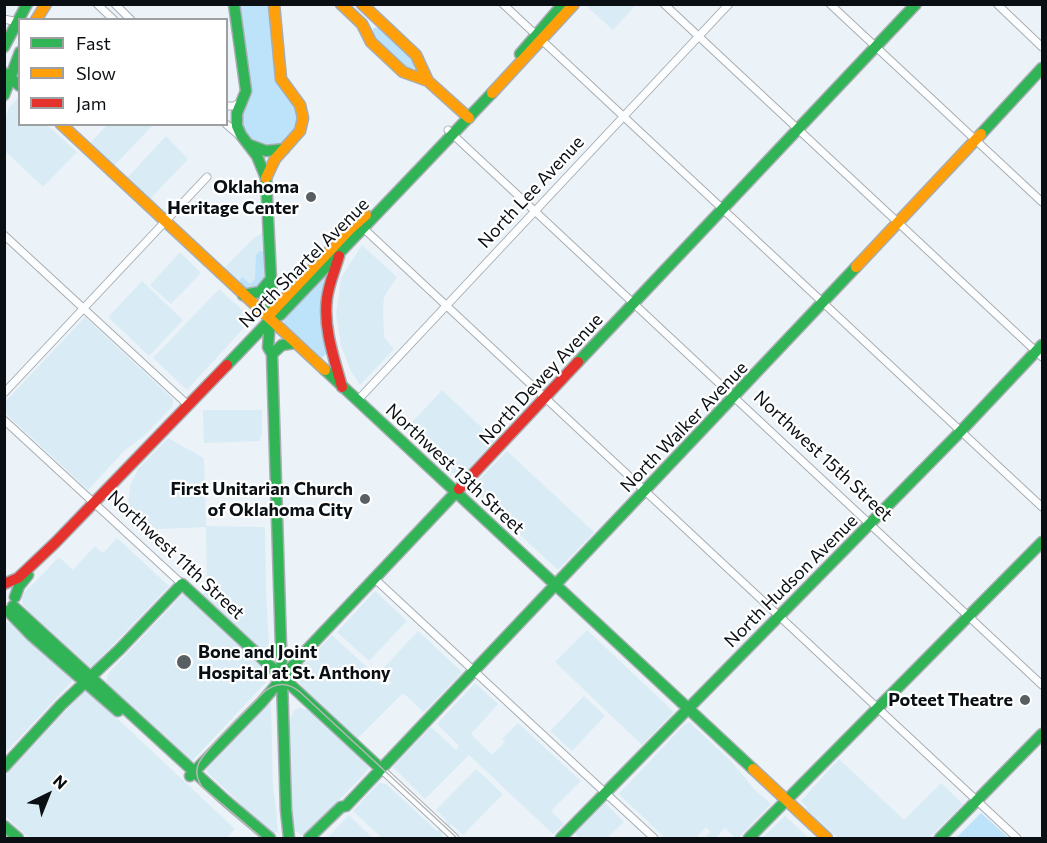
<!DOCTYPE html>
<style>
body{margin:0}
#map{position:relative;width:1047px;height:843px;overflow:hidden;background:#ebf3f8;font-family:Commissioner,sans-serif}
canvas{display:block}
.frame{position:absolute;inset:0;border:6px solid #090f13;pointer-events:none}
.legend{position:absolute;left:18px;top:18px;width:210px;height:108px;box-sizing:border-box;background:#fff;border:2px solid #9d9fa1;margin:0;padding:8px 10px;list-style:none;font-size:18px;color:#090f13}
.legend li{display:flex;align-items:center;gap:12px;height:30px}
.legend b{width:30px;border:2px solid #9d9fa1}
.north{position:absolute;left:18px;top:765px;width:60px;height:60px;-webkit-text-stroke:4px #fff;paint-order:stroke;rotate:43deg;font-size:16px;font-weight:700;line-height:24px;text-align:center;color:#090f13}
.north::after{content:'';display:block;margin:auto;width:21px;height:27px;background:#090f13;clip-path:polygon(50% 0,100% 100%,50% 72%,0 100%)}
</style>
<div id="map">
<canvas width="1047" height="843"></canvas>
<div class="frame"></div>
<ul class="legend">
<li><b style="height:8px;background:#30b455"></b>Fast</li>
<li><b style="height:8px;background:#ff9f0a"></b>Slow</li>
<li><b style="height:8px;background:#e5322d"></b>Jam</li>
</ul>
<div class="north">N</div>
</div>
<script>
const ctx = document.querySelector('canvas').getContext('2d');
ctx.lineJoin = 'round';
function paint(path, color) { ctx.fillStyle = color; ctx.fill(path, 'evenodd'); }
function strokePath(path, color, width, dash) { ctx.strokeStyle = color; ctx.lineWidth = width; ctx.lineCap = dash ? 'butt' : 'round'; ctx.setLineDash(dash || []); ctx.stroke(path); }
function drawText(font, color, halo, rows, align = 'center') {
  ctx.font = font + ' Commissioner,sans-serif'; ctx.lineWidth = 4.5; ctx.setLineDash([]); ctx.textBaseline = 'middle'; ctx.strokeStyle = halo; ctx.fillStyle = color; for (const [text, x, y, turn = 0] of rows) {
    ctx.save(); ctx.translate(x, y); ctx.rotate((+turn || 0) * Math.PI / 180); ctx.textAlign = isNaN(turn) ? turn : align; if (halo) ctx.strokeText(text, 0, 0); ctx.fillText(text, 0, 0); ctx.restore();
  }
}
paint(new Path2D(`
 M585 5H636L613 30Z
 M18 98 19 99 20 124 47 125 77 152 43 187 5 151V121L8 109Z
 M108 124H153V125L114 166 90 143Z
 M166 136 188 159 150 199 127 178Z
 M263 232 264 284 247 289 224 268 253 239Z
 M362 245 397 277 384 297 383 307 384 337 394 349 360 385 351 371 341 346 336 314 341 278Z
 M180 252 201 273 171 304 150 285Z
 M142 281 183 320 149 356 108 317Z
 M219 289 252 319 187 390 153 358Z
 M85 317 173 399V406L144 436 124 451 88 490 4 412 5 402Z
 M442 390 495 440 459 479 406 429Z
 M203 410H262V436L260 437V441L204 443Z
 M168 438 204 458 206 526 265 527 266 591 269 647 268 650H261L202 595 207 589 206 527 137 530 128 506 130 486 138 469Z
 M507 451 594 532 558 570 470 489Z
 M117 538 169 586 91 668 25 608 22 602V597L27 589 30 587 59 557 73 570 95 546 103 553Z
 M375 591 407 621 369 661 337 632Z
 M183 594 268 673 269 679 191 762 106 683 108 674Z
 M5 621 20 628 74 679 5 753Z
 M587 630 674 712 642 745 555 662Z
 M418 631 462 672 424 712 403 693 357 739 303 688 299 681 298 675 301 667 332 635 387 686 392 683 380 672Z
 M475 683 498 704 471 734 492 755 505 742 502 739 518 723 581 781 551 811 564 824 553 834 469 755 425 799 393 767 431 727 456 750 459 746 437 724Z
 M86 689 235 829 228 837 229 838H29L5 816 4 777Z
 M584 696 605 716 572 751 550 731Z
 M271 703 273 790 275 798 278 832 270 834 242 808V805L207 772V769L266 706Z
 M299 708 310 710 366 762 369 769 304 836 293 829 289 723 294 710Z
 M689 722 731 761 756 791 771 804 738 838H735L725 828 715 838H709L706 836 710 832 706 827 696 838H665L619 794 684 725Z
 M839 759 904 820 941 783 963 804 929 838H838L806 809 807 807 801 801Z
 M476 769 503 794 463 835 451 824 441 835 444 838H382L353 811 379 783 386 784 437 831 447 821 436 810Z
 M605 803 624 822 607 838H580L575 833Z
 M349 815 365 831 374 838H327Z
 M785 816 795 825 809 838H762Z`), '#d9ebf4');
paint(new Path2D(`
 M238 5H270L288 95 299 111 297 130 286 143 263 147 247 137 241 124Z
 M379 27 415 59 417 66 410 71 373 39 371 32 374 28Z
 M260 251H264V284L262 288 247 289 241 284 240 280 242 277 250 284 255 279 256 255Z
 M325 271H330L328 352 322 358 285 324 283 319Z
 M981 813 1009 838H956Z`), '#bde3fa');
const street = new Path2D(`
 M97 4 114 20
 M115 4 131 20
 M503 4 1042 507
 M664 4 1042 357
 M830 4 1042 202
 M997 4 1042 47
 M4 19 13 21
 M226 106H234L240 103
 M226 124 240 136
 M448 130 1042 685
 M361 226 1017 838
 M4 235 187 404
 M4 393 207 177
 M357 401 729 4
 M4 420 182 584
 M375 579 654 838
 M381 769 455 838`);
const fast = new Path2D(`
 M234 4 246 91 237 113V126L241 135 257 156 266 178 272 299 268 347 272 354 286 810 289 838
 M4 47 27 4
 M520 54 563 4
 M4 73 20 86
 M4 95 20 52
 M981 134 1042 68
 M250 145 266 151 284 149
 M243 295 260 292 270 280
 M272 354 282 345 295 343
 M578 362 916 4
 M227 365 270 320 280 315 492 93
 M325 370 753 769
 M15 597 19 586 28 575
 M13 606 225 800 270 838
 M8 611 31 635 118 711
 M4 767 61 705 120 649 182 584 381 769
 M190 776 261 703 301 656 459 489
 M4 826 18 838
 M309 838 341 807 346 806 856 267
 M561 838 961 431 1042 345
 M749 838 1042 542
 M940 838 1042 734`);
const slow = new Path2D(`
 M341 4 362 24 371 42 403 72 428 81 469 118
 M362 4 416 55 428 81
 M36 20 46 4
 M492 93 574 4
 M61 124 325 370
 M266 178 275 159 300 131 303 118 300 105 281 79 274 4
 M856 267 981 134
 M271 313 350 229 366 215
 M753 769 827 838`);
const jam = new Path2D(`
 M339 256C335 270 329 283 327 298 323 328 334 358 342 387
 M459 489 578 362
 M4 584 18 578 55 543 227 365`);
strokePath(street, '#a7adb2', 9);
strokePath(fast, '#a7adb2', 13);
strokePath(slow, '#a7adb2', 13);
strokePath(jam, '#a7adb2', 13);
strokePath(street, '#fcfdfe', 7);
strokePath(fast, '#30b455', 10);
strokePath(slow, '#ff9f0a', 10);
strokePath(jam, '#e5322d', 10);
strokePath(new Path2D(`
 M262 838 202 787C198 780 195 774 198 765 202 752 251 705 264 692 276 682 288 682 300 692L457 838`), '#b5b7b7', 1.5);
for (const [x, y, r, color] of [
 [311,197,6,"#585f63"],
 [365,499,6,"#585f63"],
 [184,662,8,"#585f63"],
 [1025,700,6,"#585f63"]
]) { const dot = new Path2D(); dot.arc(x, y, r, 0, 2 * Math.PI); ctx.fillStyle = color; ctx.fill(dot); strokePath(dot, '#fff', 2); }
drawText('bold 18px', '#090f13', '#fff', [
 ["Oklahoma",299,187],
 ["Heritage Center",299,208],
 ["First Unitarian Church",353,489],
 ["of Oklahoma City",353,510],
 ["Bone and Joint",198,652,"left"],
 ["Hospital at St. Anthony",198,673,"left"],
 ["Poteet Theatre",1013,700]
], 'right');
drawText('18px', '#090f13', '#fff', [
 ["North Lee Avenue",531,192,-47],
 ["North Shartel Avenue",304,263,-45],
 ["North Dewey Avenue",541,379,-47],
 ["North Walker Avenue",684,427,-46],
 ["Northwest 15th Street",823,456,43],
 ["Northwest 13th Street",455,469,43],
 ["Northwest 11th Street",176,555,43],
 ["North Hudson Avenue",791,581,-45]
]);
</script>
